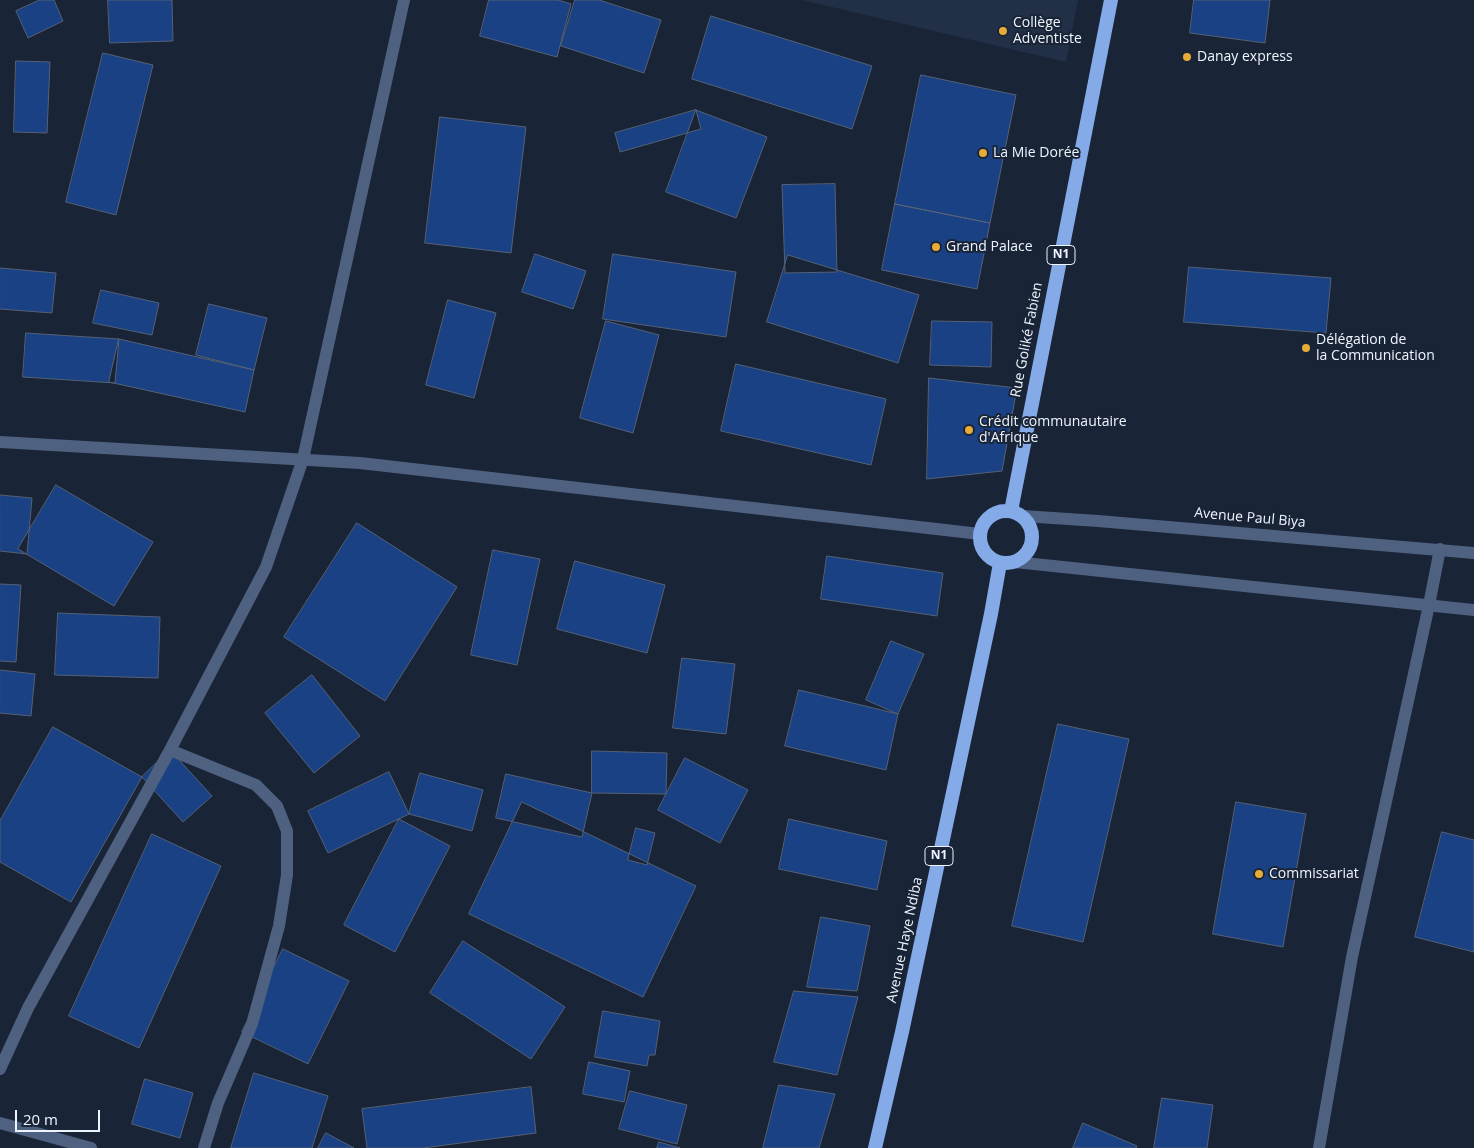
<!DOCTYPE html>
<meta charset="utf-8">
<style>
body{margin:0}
#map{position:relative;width:1474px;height:1148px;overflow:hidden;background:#192436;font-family:"Open Sans",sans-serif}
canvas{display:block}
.scale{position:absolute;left:15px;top:1110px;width:85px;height:22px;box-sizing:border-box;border:2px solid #eff5fe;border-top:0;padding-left:6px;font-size:15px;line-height:18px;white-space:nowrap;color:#eff5fe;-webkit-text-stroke:4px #192436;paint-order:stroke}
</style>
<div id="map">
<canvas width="1474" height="1148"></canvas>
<div class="scale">20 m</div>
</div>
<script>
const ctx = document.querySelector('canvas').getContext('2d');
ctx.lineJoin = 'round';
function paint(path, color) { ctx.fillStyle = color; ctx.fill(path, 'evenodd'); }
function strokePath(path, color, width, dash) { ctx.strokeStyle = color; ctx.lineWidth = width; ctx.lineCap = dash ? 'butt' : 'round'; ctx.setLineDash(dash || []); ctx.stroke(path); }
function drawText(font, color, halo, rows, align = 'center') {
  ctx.font = font + ' "Open Sans",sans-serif'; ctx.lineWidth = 4; ctx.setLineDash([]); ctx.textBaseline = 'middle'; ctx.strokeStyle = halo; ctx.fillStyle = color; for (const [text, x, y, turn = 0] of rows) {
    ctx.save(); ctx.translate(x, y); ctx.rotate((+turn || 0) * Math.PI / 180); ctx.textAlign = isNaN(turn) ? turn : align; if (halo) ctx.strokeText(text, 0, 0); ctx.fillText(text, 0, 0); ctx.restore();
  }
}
paint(new Path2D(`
 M802 0H1078L1066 62Z`), '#223047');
const building = new Path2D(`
 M40 0H54L63 21 28 38 16 11Z
 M108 0H172L173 41 110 43Z
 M489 0H558L571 4 557 57 480 36Z
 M575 0H599L661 20 644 73 561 46Z
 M1194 0H1270L1265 43 1190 33Z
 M711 16 872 66 852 129 692 79Z
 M103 53 153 65 116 215 66 202Z
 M16 61 50 62 47 133 14 132Z
 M921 75 1016 95 990 223 895 204Z
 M696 110 701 129 620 152 615 133Z
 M696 110 767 137 736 218 666 192Z
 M440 117 526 127 511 253 425 243Z
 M835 184 837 272 785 273 782 185Z
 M895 204 990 223 977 289 882 270Z
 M535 254 586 271 573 309 522 292Z
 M613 254 736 272 726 337 603 319Z
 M788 255 919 295 898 363 767 322Z
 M1189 267 1331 278 1326 333 1184 322Z
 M0 268 56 273 52 313 0 309Z
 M101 290 159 303 152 335 93 323Z
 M448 300 496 313 474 398 426 385Z
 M209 304 267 318 254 370 196 355Z
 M606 321 659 335 633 433 580 418Z
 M932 321 992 322 991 367 930 365Z
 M26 333 119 339 115 383 23 377Z
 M119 339 254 370 245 412 109 382Z
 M736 364 886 399 871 465 721 431Z
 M929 378 1017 388 1002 471 927 479Z
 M56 485 153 542 114 606 18 549Z
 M0 495 32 498 27 554 0 551Z
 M357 523 457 587 385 701 284 637Z
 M493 550 540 559 517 665 471 655Z
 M827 556 943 573 937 616 821 599Z
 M575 561 665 585 647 653 557 629Z
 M0 584 21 585 16 662 0 661Z
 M58 613 160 617 158 678 55 675Z
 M891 641 924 654 898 714 866 700Z
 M682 658 735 664 726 734 673 728Z
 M0 670 35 674 31 716 0 713Z
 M312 675 360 736 314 773 265 713Z
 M799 690 898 714 886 770 785 746Z
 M1058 724 1129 739 1083 942 1012 926Z
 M53 727 142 777 71 902 0 862V821Z
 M170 750 212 796 183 822 142 777Z
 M592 751 667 753 666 794 592 793Z
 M685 758 748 790 720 843 658 810Z
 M389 772 409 814 328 853 308 811Z
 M420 773 483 790 472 831 409 814Z
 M506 774 592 793 582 837 496 818Z
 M522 802 696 886 643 997 469 914Z
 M1236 802 1306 814 1283 947 1213 934Z
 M399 819 450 846 395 952 344 925Z
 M789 819 887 841 877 890 779 869Z
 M636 828 655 833 647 865 628 860Z
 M1442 832 1474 840V952L1415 937Z
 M152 834 221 866 139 1048 69 1016Z
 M821 917 870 926 857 991 807 987Z
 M463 941 565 1007 531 1059 430 993Z
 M283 949 349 981 308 1064 242 1032Z
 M794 991 858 997 837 1075 774 1062Z
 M603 1011 660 1021 655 1055H649L647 1066 595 1057Z
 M589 1062 630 1071 624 1102 583 1094Z
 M254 1073 328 1096 312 1148H231Z
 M145 1079 193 1093 180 1138 132 1124Z
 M779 1085 835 1094 819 1148H763Z
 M531 1087 536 1133 423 1148H367L362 1109Z
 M630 1091 687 1105 677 1144 619 1129Z
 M1162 1098 1213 1105 1207 1148H1154Z
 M1083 1123 1137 1146 1136 1148H1073Z
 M326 1133 354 1148H318Z
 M659 1142 680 1148H657Z`);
paint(building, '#194183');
strokePath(building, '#556176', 1);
strokePath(new Path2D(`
 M0 442 360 463 980 534
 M170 750 256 785 277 806 287 831V875L279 926 252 1024 218 1103 204 1148
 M0 1069 28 1008 170 750 266 567 303 459 404 0
 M0 1123 91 1148
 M1319 1148 1352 957 1429 605 1440 549`), '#4f6180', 12);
strokePath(new Path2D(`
 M1023 516 1098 521 1474 553
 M1015 562 1474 610`), '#4f6180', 12);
strokePath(new Path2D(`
 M980 537a26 26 0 1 1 52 0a26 26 0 1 1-52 0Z
 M1011 511 1111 0
 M875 1148 902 1032 991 614 1000 563`), '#84aae8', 14);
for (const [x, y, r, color] of [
 [1003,31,5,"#e7ac37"],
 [1187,57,5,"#e7ac37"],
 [983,153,5,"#e7ac37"],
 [936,247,5,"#e7ac37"],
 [1306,348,5,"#e7ac37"],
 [969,430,5,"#e7ac37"],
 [1259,874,5,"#e7ac37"]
]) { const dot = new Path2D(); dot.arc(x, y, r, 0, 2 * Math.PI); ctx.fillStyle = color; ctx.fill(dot); strokePath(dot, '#192436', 2); }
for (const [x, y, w] of [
 [1061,255,28],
 [939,856,28]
]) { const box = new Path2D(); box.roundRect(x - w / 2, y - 9.5, w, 19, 4); ctx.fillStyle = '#192436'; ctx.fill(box); strokePath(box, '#eff5fe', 1); }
drawText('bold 12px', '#eff5fe', null, [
 ["N1",1061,255],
 ["N1",939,856]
]);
drawText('14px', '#eff5fe', '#192436', [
 ["Collège",1013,23],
 ["Adventiste",1013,39],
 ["Danay express",1197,57],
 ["La Mie Dorée",993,153],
 ["Grand Palace",946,247],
 ["Délégation de",1316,340],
 ["la Communication",1316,356],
 ["Crédit communautaire",979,422],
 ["d'Afrique",979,438],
 ["Commissariat",1269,874]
], 'left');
drawText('14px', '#eff5fe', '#192436', [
 ["Rue Goliké Fabien",1027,340,-79],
 ["Avenue Paul Biya",1250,518,5],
 ["Avenue Haye Ndiba",905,940,-78]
]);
</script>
